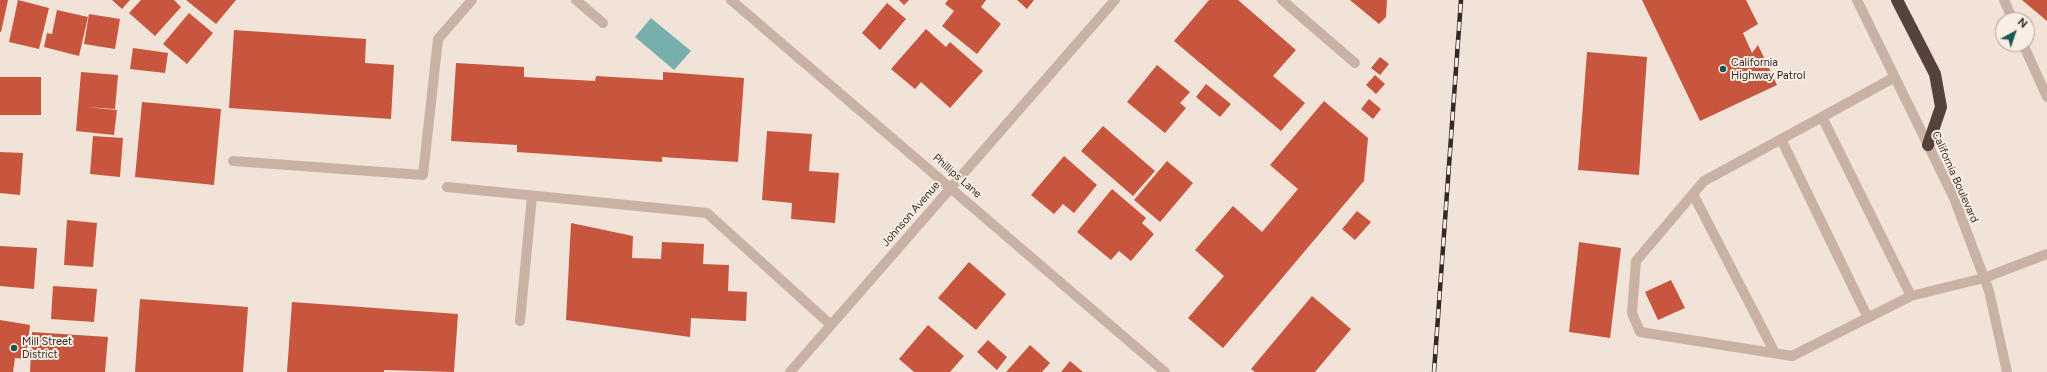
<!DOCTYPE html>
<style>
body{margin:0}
#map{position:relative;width:2047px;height:372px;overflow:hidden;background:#f1e3d8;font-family:Figtree,sans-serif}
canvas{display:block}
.north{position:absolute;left:1995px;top:12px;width:40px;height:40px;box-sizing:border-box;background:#f9eee4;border:1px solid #aa9f98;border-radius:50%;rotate:40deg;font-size:11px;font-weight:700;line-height:16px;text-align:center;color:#342926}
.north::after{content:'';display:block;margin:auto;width:14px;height:18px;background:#1b5655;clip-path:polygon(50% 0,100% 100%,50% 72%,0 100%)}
</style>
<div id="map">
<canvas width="2047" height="372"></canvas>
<div class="north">N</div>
</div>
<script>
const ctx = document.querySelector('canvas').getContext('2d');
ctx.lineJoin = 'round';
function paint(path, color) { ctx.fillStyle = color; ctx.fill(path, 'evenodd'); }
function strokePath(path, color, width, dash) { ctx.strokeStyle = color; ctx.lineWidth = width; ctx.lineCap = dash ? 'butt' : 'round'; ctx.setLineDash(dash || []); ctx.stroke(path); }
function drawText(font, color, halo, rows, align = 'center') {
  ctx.font = font + ' Figtree,sans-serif'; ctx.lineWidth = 4; ctx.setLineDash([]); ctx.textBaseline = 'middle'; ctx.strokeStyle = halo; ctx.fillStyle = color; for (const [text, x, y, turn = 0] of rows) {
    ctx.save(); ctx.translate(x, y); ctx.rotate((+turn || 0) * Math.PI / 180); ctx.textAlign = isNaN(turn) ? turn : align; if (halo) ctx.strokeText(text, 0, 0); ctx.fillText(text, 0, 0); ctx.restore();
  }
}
paint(new Path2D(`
 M651 18 691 51 674 70 635 37Z`), '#77afad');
paint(new Path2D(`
 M0 0H8L1 32H0Z
 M18 0 49 8 39 49 9 42Z
 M112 0H130L122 9Z
 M141 0H174L181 7 155 36 129 13Z
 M186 0H236L216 24Z
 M899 0H909L904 5Z
 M948 0H986L981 7 1001 24 977 54 942 26 954 11 945 4Z
 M1017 0H1034L1027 9Z
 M1209 0H1238L1296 50 1273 76 1305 103 1281 131 1174 41Z
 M1350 0H1387L1386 17 1379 24Z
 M1642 0H1746L1758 24 1743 33 1752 53 1758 45 1777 85 1700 121Z
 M2022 0H2047V21Z
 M887 3 906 19 880 50 862 33Z
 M57 10 88 17 79 56 44 47 47 33 52 34Z
 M189 13 213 33 187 64 163 44Z
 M89 14 120 19 115 49 84 44Z
 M926 29 946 47 950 42 983 71 950 108 921 82 915 89 891 69Z
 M234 30 366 39 365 63 394 65 391 119 229 108Z
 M133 48 168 53 165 73 130 69Z
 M1587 52 1647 57 1639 175 1578 170Z
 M1380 57 1389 64 1380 75 1371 68Z
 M456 63 524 67V77L595 81 596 76 663 80V72L744 78 738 162 662 157V162L517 152V145L451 141Z
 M1157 65 1190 92 1180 103 1186 108 1165 133 1127 102Z
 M81 72 118 75 115 109 85 107 117 110 114 135 76 131Z
 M1375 75 1385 84 1376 94 1366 85Z
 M0 77H41V115H0Z
 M1206 84 1231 104 1220 117 1196 97Z
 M1369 99 1381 109 1373 119 1361 109Z
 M1324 101 1368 138 1364 181 1223 348 1188 318 1224 276 1195 250 1233 206 1262 232 1298 189 1270 165Z
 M142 102 221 109 214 185 135 177Z
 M1103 126 1155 171 1133 196 1081 151Z
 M767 131 812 134 809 171 839 173 835 223 791 219 792 203 762 200Z
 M93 136 123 138 120 177 90 174Z
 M0 152 23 153 20 195 0 193Z
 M1064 156 1097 185 1074 213 1063 204 1054 214 1031 195Z
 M1167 161 1193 183 1160 222 1134 200Z
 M1112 189 1146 218 1142 223 1154 234 1131 261 1119 251 1111 260 1077 232Z
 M1357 211 1371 222 1355 240 1342 229Z
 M67 220 97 223 93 267 64 265Z
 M571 223 633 236 632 258 661 259 662 242 704 244 703 264 729 265 728 291 747 292 746 321 691 318 690 337 566 320Z
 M1579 242 1621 248 1610 338 1569 332Z
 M0 246 37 248 34 289 0 286Z
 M969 262 1006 294 976 330 938 298Z
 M1671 280 1685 308 1658 320 1645 292Z
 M53 286 97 289 94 322 51 319Z
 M1312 296 1351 329 1315 372H1255L1251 369Z
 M140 299 248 307 243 372H135Z
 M292 302 458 314 454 372 384 370V372H287Z
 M0 320 30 325 26 359 15 358 13 372H0Z
 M928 325 964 356 950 372H914L899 359Z
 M32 332 108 337 105 372H30Z
 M988 340 1007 357 997 370 977 352Z
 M1030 345 1050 363 1042 372H1006Z
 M1070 361 1083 372H1061Z`), '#c8563f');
strokePath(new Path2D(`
 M576 0 603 23
 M731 0 1165 372
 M1282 0 1355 63
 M1857 0 1954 198 1989 291 2007 372
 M2004 0 2013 20
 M2023 44 2047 97
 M1822 117 1704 181 1636 261 1632 313 1640 332 1792 356 1911 296 1822 117 1895 77
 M1781 139 1868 318
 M233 161 423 175 438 39 472 0
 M447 187 707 213 831 325
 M1693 194 1775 353
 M1911 296 1984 278 2047 254
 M520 321 532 196
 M790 372 1115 0`), '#c9b2a4', 10);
strokePath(new Path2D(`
 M1897 0 1935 74 1941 107 1928 145`), '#55423d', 12);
const rail = new Path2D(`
 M1434 372 1461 0`);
strokePath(rail, '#342926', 4.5);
strokePath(rail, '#f9eee4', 3, [9]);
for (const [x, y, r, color] of [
 [1723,69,4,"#1b5655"],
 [14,348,4,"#1b5655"]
]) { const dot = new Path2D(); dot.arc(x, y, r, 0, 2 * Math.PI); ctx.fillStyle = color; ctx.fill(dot); strokePath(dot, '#f9eee4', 1.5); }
drawText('11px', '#342926', '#f9eee4', [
 ["California",1731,63],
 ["Highway Patrol",1731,76],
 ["Mill Street",22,342],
 ["District",22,355]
], 'left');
drawText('11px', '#342926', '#f9eee4', [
 ["Phillips Lane",957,176,41],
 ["California Boulevard",1955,177,66],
 ["Johnson Avenue",911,214,-49]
]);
</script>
